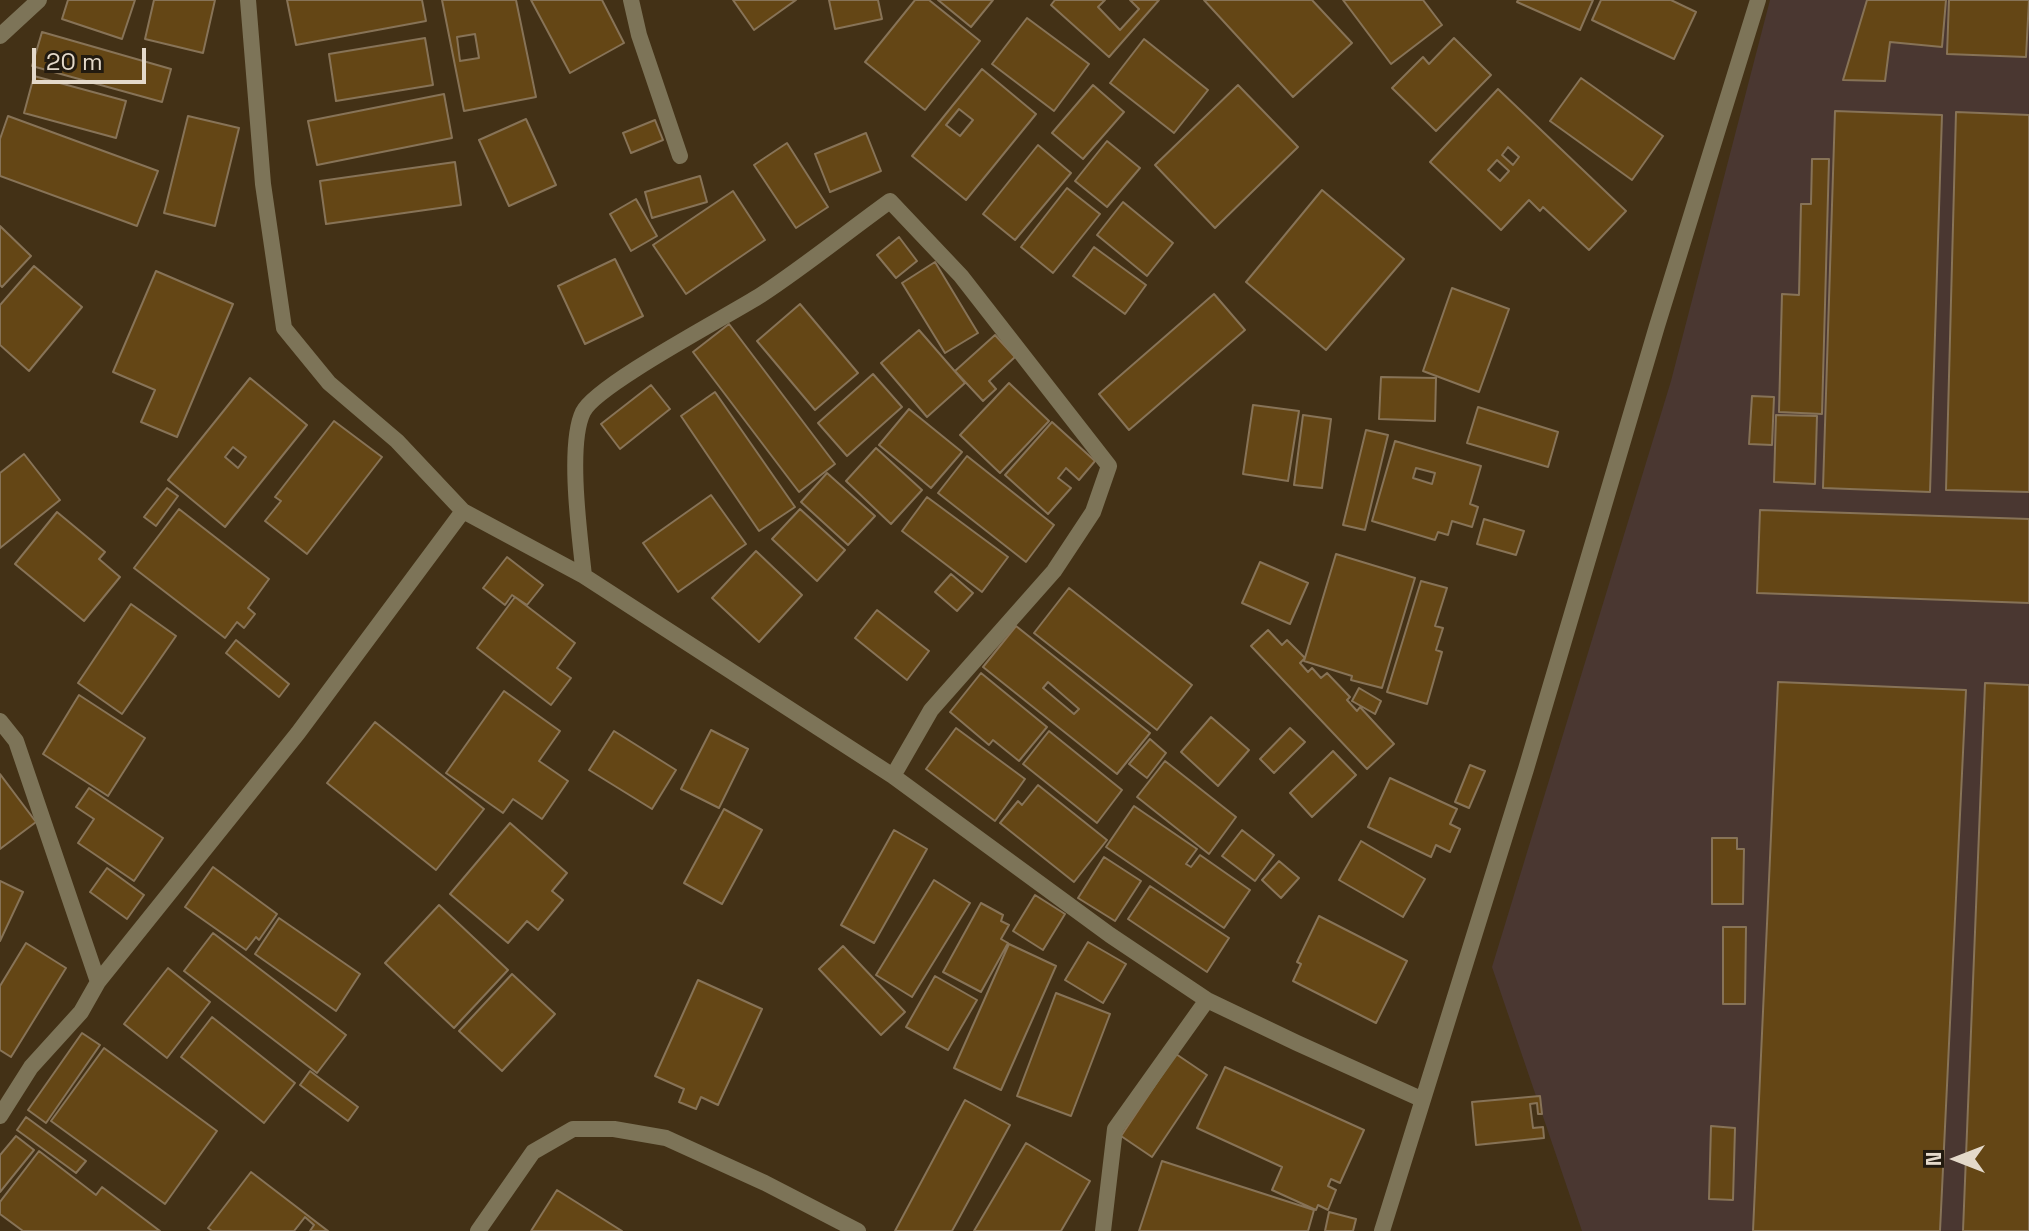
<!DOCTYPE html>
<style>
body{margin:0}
#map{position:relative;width:2029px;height:1231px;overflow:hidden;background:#433116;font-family:"Space Grotesk",sans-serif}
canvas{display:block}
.north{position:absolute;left:1917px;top:1119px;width:80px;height:80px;-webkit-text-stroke:6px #221a0f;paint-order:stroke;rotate:270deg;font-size:22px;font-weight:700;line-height:32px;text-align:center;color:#e4d9ca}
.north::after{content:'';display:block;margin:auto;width:28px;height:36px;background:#e4d9ca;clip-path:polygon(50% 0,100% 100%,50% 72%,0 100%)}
.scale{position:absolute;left:32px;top:48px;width:114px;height:36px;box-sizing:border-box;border:4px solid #e4d9ca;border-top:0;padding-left:10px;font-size:24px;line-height:28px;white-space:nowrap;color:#e4d9ca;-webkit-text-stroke:6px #221a0f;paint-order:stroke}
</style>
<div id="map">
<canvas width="2029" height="1231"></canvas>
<div class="north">N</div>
<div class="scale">20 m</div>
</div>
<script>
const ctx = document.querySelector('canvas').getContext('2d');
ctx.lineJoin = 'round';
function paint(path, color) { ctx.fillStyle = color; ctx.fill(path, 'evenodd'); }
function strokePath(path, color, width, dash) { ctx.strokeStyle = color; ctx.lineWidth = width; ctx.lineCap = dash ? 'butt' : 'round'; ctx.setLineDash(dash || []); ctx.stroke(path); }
paint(new Path2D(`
 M1770 0H2029V1231H1582L1492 967 1671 381Z`), '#4a3731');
const building = new Path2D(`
 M68 0H135L122 39 62 19Z
 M154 0H215L203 53 145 39Z
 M287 0H422L426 21 296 45Z
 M442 0H516L536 97 464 111ZM475 34 479 58 460 61 457 37Z
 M531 0H602L624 43 570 73Z
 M733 0H796L754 30Z
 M829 0H878L882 19 835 29Z
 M915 0H929L980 41 925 110 865 62Z
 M938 0H993L971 27Z
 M1055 0H1105L1098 7 1120 30 1139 9 1130 0H1159L1109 57 1051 5Z
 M1204 0H1312L1352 43 1293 97Z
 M1343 0H1423L1442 25 1391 64Z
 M1518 0H1593L1580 30 1517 2Z
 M1601 0H1671L1696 12 1674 59 1592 20Z
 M1867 0H1946L1942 47 1890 42 1885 81 1843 80Z
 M1949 0H2029L2026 57 1947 54Z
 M1027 18 1089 64 1054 111 992 64Z
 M42 32 171 69 162 102 32 66Z
 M425 38 433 85 336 101 329 54Z
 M1454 38 1491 75 1436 131 1392 88 1423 57 1429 64Z
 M1144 39 1208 90 1174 133 1110 83Z
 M982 69 1036 114 966 200 912 156ZM959 109 973 120 960 136 946 125Z
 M34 76 126 101 116 138 24 113Z
 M1581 78 1663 136 1632 180 1550 121Z
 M1093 85 1124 112 1083 159 1052 133Z
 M1238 85 1298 147 1215 228 1155 165Z
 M1498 89 1626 211 1589 250 1543 207 1540 211 1529 200 1501 230 1430 162ZM1508 147 1519 157 1513 165 1502 155ZM1497 160 1509 171 1500 181 1488 170Z
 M444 94 452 138 317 165 308 121Z
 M1835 111 1942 115 1930 492 1823 488Z
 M1956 112 2029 115V492L1946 490Z
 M8 116 158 171 137 226 0 176V139Z
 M188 116 239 128 215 226 164 213Z
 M526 119 556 185 509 206 479 140Z
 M655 120 663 140 631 153 623 133Z
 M866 133 881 171 830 192 815 154Z
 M1107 141 1140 168 1107 207 1075 181Z
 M787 143 828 207 796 228 754 165Z
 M1038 145 1071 173 1015 240 983 214Z
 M1812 159H1829L1822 414 1779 412 1782 294 1799 295 1801 204H1811Z
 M455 162 461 205 326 224 320 181Z
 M700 176 707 202 652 218 645 192Z
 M1067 188 1100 214 1053 273 1021 247Z
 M1322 190 1404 259 1326 350 1246 282Z
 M733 191 765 240 686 294 653 245Z
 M636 199 657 236 631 251 610 214Z
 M1123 202 1173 243 1147 276 1097 235Z
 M0 226 31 256 2 287 0 285Z
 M899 237 917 261 896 278 877 255Z
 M1094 247 1146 285 1125 314 1073 276Z
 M615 259 643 316 585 344 558 286Z
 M935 262 978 333 945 353 902 283Z
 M34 266 82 307 29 371 0 345V305Z
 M156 271 233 304 177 437 141 422 155 390 113 372Z
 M1452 288 1509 309 1479 392 1423 371Z
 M1214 294 1245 330 1129 430 1099 394Z
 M800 304 858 373 815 410 757 341Z
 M729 324 835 464 799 492 693 352Z
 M919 330 965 383 927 417 881 363Z
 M995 335 1015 357 989 381 996 389 983 401 955 371Z
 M873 374 902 407 847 456 818 423Z
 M1381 377 1436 378 1435 421 1379 419Z
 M250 378 307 425 225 527 168 480ZM233 447 246 457 238 468 225 457Z
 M1009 383 1049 421 1000 473 960 435Z
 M651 385 670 409 620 449 601 424Z
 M715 392 795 507 759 531 681 416Z
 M1752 396 1774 397 1772 445 1749 444Z
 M1253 405 1299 411 1288 481 1243 474Z
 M1478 407 1558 432 1548 467 1467 443Z
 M909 409 962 452 931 488 879 445Z
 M1303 415 1331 419 1322 488 1294 485Z
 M1776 415 1817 416 1815 484 1774 482Z
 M334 421 382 457 307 554 265 521 281 501 275 497Z
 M1052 422 1095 461 1079 480 1066 468 1058 478 1071 488 1048 514 1005 475Z
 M1366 430 1388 435 1365 530 1343 525Z
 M1395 441 1481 466 1470 504 1478 507 1472 527 1452 521 1448 535 1438 532 1435 540 1372 521ZM1416 468 1435 473 1432 484 1413 478Z
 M876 448 922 490 891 524 846 481Z
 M24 454 60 500 0 548V473Z
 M967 456 1054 525 1026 562 938 493Z
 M827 473 875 516 848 545 801 502Z
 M167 488 178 496 156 526 144 517Z
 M711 495 746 544 678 592 643 543Z
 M927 497 1008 557 982 592 902 531Z
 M179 509 269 579 248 608 255 614 244 628 237 622 225 638 134 568Z
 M800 509 845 550 817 581 772 539Z
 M1760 510 2029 519V603L1757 593Z
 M57 512 105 552 99 559 120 577 84 621 15 564Z
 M1484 519 1524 531 1516 555 1477 544Z
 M756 551 802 595 759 642 712 598Z
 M1336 554 1415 578 1382 688 1351 680 1352 676 1304 661Z
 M507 557 543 585 527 605 512 595 505 605 483 588Z
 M1260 562 1308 583 1290 624 1242 603Z
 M951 574 973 593 957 611 935 592Z
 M1421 581 1447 588 1435 626 1443 628 1436 650 1442 652 1427 704 1387 692Z
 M1069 588 1192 685 1157 730 1034 633Z
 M515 597 575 643 557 668 571 678 551 705 477 648Z
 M131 604 176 636 122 714 78 683Z
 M877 610 929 651 907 680 855 638Z
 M1016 626 1150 733 1117 774 983 667ZM1048 682 1079 709 1074 714 1043 688Z
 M1268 630 1282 645 1287 640 1305 658 1300 663 1308 672 1312 668 1321 678 1327 673 1350 697 1347 700 1357 711 1360 707 1394 744 1367 769 1251 646Z
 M236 640 289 684 279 697 226 653Z
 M981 673 1047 727 1019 761 993 740 989 745 950 712Z
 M1778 682 1966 690 1940 1231H1753Z
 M1985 683 2029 685V1231H1963Z
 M1359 688 1381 701 1375 714 1352 701Z
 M504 691 560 731 539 761 568 781 542 819 513 799 503 813 446 773Z
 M79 695 145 738 108 796 43 754Z
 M1211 717 1249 750 1218 786 1181 752Z
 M375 722 484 809 436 870 327 783Z
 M956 728 1025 779 995 821 926 769Z
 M1290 728 1305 742 1274 773 1260 759Z
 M711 730 748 749 719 808 681 789Z
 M614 731 676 770 652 809 589 770Z
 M1049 731 1122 790 1097 823 1023 764Z
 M1150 739 1166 753 1147 778 1129 764Z
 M1333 751 1356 775 1312 817 1290 793Z
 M1165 761 1236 817 1209 854 1137 797Z
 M1470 765 1485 771 1469 808 1455 802Z
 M0 774 36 822 0 849Z
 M1390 778 1457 809 1450 824 1460 829 1450 852 1436 845 1431 857 1368 827Z
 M1038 785 1107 840 1074 882 1000 823 1018 801 1022 805Z
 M89 788 163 838 134 881 78 843 94 819 76 807Z
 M1134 806 1197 849 1186 864 1191 867 1200 855 1250 890 1224 928 1106 847Z
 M724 809 762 830 722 904 684 883Z
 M510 823 567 873 552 891 563 900 538 930 527 921 508 943 450 894Z
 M894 830 927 849 874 943 841 925Z
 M1242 830 1274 855 1255 881 1222 856Z
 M1712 838H1737V849H1744L1743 904H1712Z
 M1361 841 1425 879 1403 917 1339 880Z
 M1104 857 1141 881 1115 921 1078 898Z
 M1279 861 1299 878 1281 898 1262 880Z
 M213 867 277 914 259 940 256 937 246 950 185 907Z
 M107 868 144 895 127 919 90 892Z
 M934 880 970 903 912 997 876 975Z
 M0 881 23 892 0 941Z
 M1150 886 1229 938 1207 972 1128 919Z
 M1035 895 1065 914 1043 950 1013 931Z
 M981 903 1003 915 1001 921 1009 925 1001 939 1008 943 981 992 943 972Z
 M439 905 508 970 454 1028 385 963Z
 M1319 916 1407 961 1376 1023 1293 981 1301 964 1297 962Z
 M279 918 360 974 336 1011 255 954Z
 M1723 927H1746L1745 1004H1723Z
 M213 933 346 1035 317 1073 184 971Z
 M1088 942 1126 964 1103 1003 1065 980Z
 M26 943 66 968 11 1057 0 1050V986Z
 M1009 944 1056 966 1001 1090 954 1068Z
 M843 946 905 1012 881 1035 819 969Z
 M168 968 210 1002 167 1058 124 1024Z
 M512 974 555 1014 502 1071 459 1031Z
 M935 976 977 1000 948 1050 906 1027Z
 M698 980 762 1009 718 1105 701 1097 696 1109 679 1102 684 1089 655 1076Z
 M1056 993 1110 1014 1071 1116 1017 1096Z
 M212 1017 295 1083 264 1123 181 1057Z
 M82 1033 100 1045 46 1123 28 1110Z
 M104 1048 217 1131 165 1204 51 1121Z
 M1176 1054 1207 1075 1152 1157 1121 1136Z
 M1225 1067 1364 1130 1340 1183 1331 1179 1328 1186 1336 1190 1328 1210 1318 1205 1316 1210 1272 1190 1282 1167 1197 1128Z
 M310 1071 358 1107 348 1121 300 1085Z
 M1540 1096 1542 1114H1538L1537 1103 1530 1104 1533 1128 1543 1127 1544 1138 1476 1145 1472 1102Z
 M965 1100 1010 1125 952 1231H895Z
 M26 1117 86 1161 76 1173 17 1130Z
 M1711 1126 1735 1128 1733 1200 1709 1199Z
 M16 1136 34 1150 0 1192V1155Z
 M1026 1143 1090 1181 1061 1231H974Z
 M39 1151 96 1195 102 1187 160 1231H23L0 1214V1202Z
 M1162 1161 1314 1210 1308 1231H1139Z
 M251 1172 328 1231H310L314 1225 305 1217 294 1231H212L208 1228Z
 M557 1190 622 1231H531Z
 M1329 1212 1356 1219 1353 1231H1325Z`);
paint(building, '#644615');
strokePath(building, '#877357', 2);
strokePath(new Path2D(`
 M248 0 263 184 284 328 329 383 397 441 463 511 584 576 893 776 1110 935 1207 1000 1297 1043 1421 1099
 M631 0 639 35 680 156
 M0 36 39 0
 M584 576C580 538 567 445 583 412 596 385 728 316 761 295 805 266 847 232 890 201L961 276 1109 466 1093 512 1054 571 931 710 893 776
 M0 721 16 741 98 982 81 1012 31 1067 0 1116
 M98 982 298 733 463 511
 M478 1231 533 1152 573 1129H614L666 1138 765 1183 858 1231
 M1103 1231 1115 1129 1207 1000
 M1382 1231 1526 769 1657 326 1758 0`), '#7d7458', 16);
</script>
